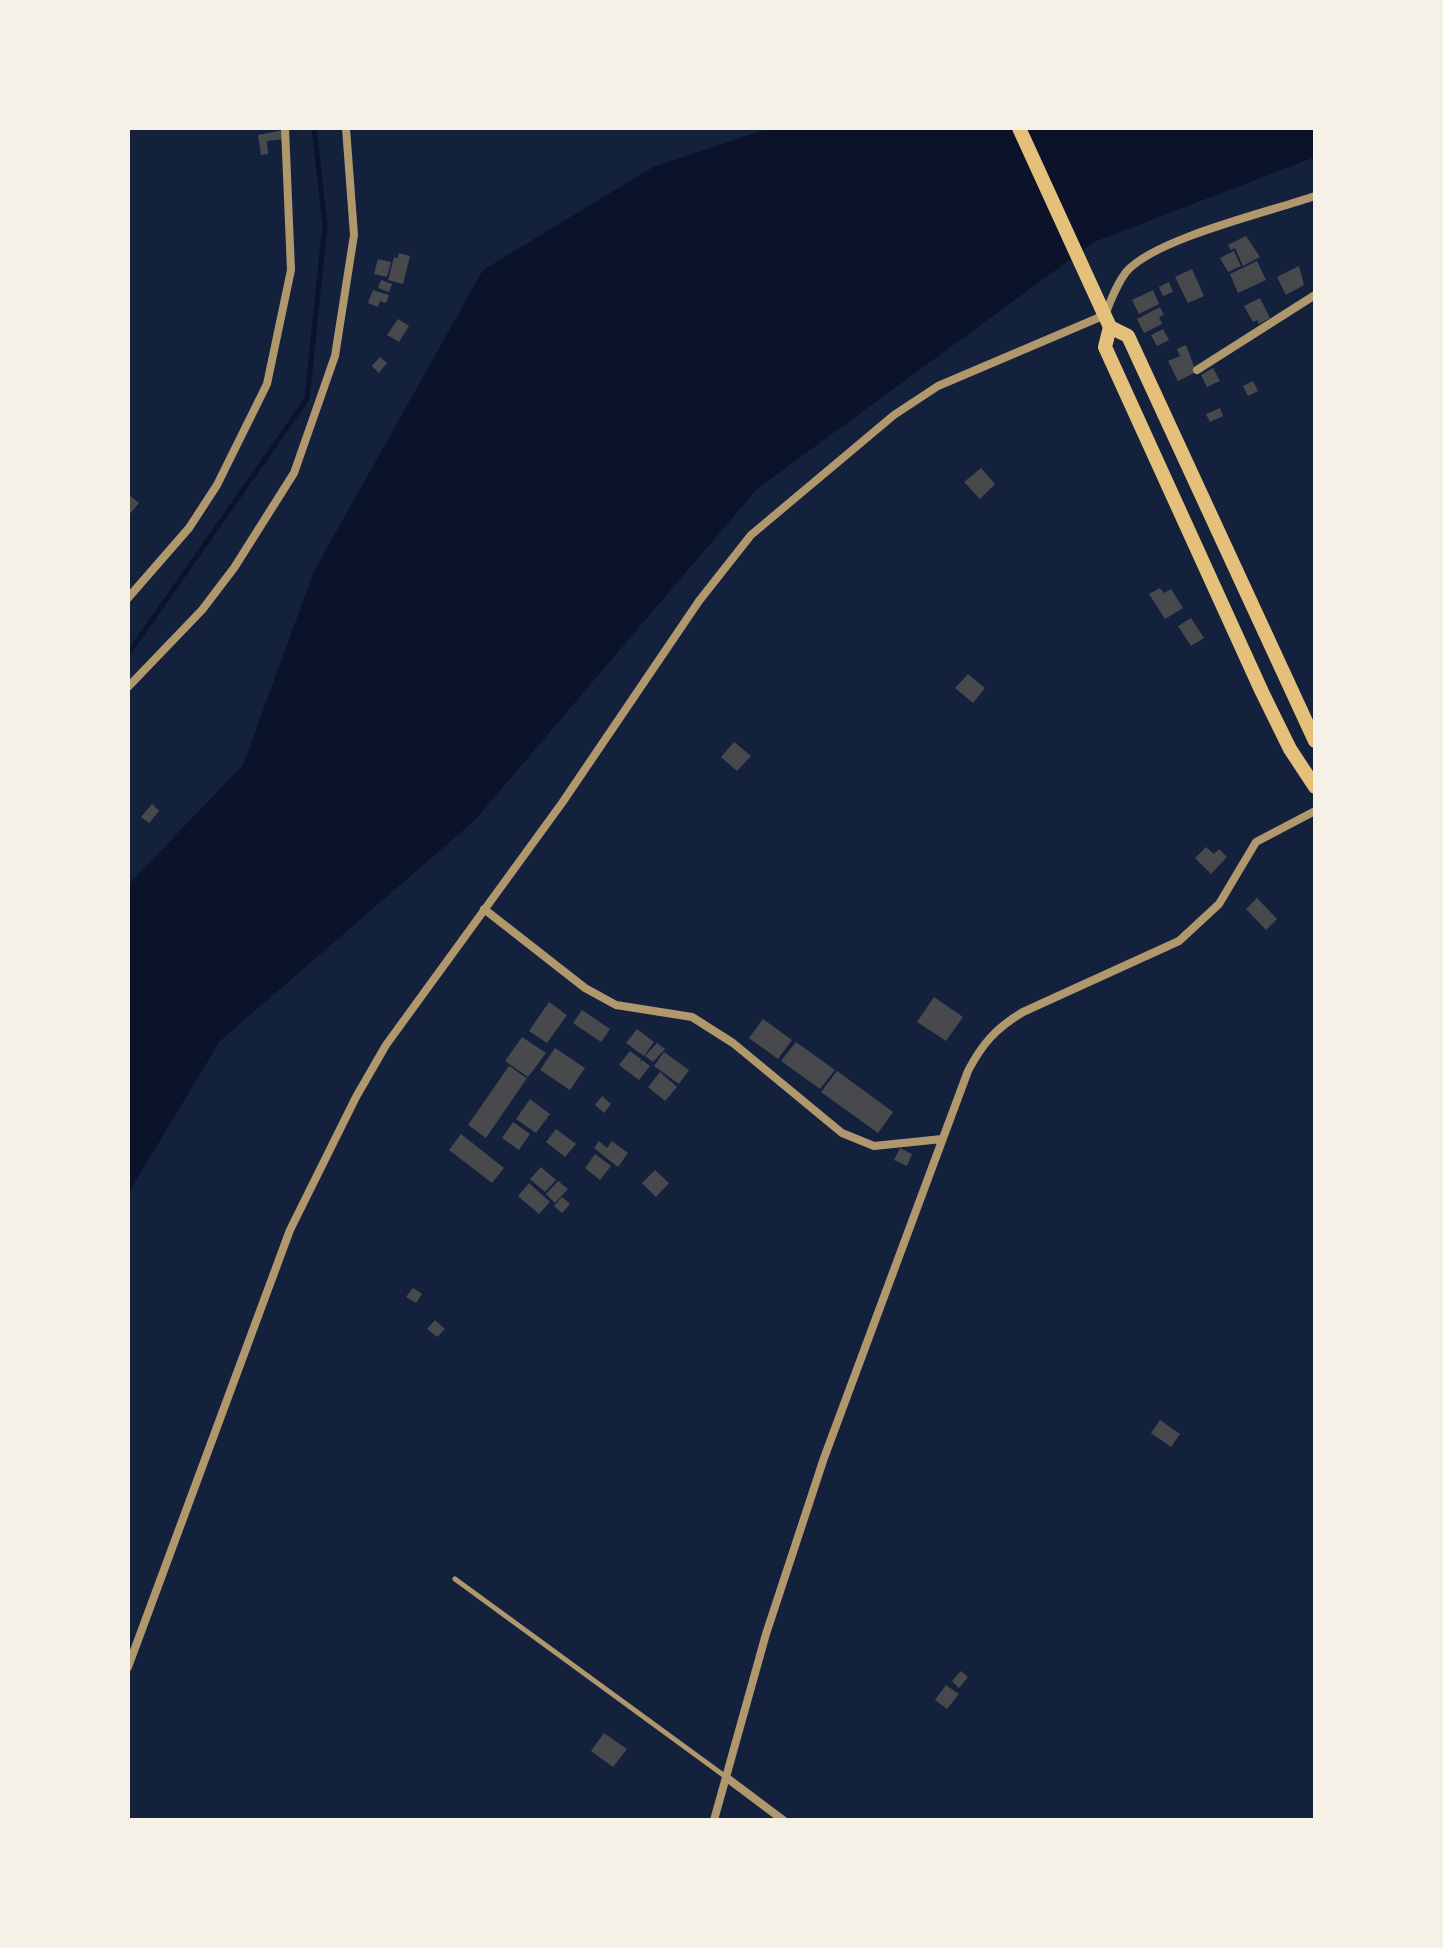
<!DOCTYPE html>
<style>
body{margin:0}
#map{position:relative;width:1443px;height:1948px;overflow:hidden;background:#14213d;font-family:"PT Serif",serif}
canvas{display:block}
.frame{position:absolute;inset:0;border:130px solid #f6f1e7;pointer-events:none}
</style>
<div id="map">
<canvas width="1443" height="1948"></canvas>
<div class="frame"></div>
</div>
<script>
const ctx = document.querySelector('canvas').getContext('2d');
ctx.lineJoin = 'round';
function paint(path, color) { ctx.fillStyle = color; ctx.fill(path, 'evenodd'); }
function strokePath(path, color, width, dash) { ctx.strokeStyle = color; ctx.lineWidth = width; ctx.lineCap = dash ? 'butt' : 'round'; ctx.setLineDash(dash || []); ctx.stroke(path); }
paint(new Path2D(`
 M770 128H1315V157L1094 242 757 489 474 821 220 1041 128 1194V885L243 765 314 571 483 270 653 167Z`), '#0b132b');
strokePath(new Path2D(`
 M128 654 307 399 325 225 314 128`), '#0b132b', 5);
paint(new Path2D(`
 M284 130 285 139 267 141 268 154 261 155 258 135Z
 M1246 236 1260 257 1243 266 1235 248 1231 250 1228 245Z
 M1234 251 1241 266 1228 272 1220 258Z
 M399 253 410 256 403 284 388 280 394 257 398 258Z
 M378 259 391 262 387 277 374 274Z
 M1257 261 1266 280 1238 293 1230 274Z
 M1299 266 1304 285 1286 295 1277 277Z
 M1192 269 1204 296 1188 303 1175 277Z
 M381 280 392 284 389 292 378 288Z
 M1169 282 1173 292 1163 296 1159 287Z
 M373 290 389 295 386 303 380 301 378 307 368 303Z
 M1153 290 1159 304 1139 314 1132 300Z
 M1260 298 1270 318 1259 324 1257 320 1253 322 1244 306Z
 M1160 307 1164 315 1159 317 1162 324 1144 333 1137 319Z
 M398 319 409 326 399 342 387 335Z
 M1163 329 1169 340 1157 346 1151 335Z
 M1186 345 1196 372 1178 381 1168 361 1180 356 1177 349Z
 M380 357 387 363 379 373 372 366Z
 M1213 368 1220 381 1207 387 1201 375Z
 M1253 381 1258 391 1248 396 1243 386Z
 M1220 408 1223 416 1210 422 1206 414Z
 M981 468 995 484 980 499 964 482Z
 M128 494 139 503 128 516Z
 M1160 588 1164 593 1171 589 1183 608 1165 619 1149 594Z
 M1191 618 1204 638 1191 646 1178 626Z
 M968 674 985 688 973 703 955 688Z
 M734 742 751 756 737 771 721 757Z
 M152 804 159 811 149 823 141 817Z
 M1206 847 1214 854 1219 849 1227 857 1211 874 1195 858Z
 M1257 898 1277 919 1266 930 1246 909Z
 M934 997 963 1017 946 1041 917 1022Z
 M549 1002 567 1015 547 1043 529 1031Z
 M582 1010 610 1029 601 1042 573 1023Z
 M763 1019 792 1040 778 1059 749 1038Z
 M637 1029 654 1042 644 1056 626 1043Z
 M522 1037 546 1053 528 1077 505 1061Z
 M796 1042 835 1070 820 1089 781 1061Z
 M657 1043 665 1049 653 1062 645 1056Z
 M555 1048 585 1068 570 1090 540 1070Z
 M630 1051 641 1059 640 1063 642 1060 650 1066 639 1080 619 1065Z
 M664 1052 689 1070 679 1084 654 1066Z
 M509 1066 527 1078 486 1138 468 1125Z
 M837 1071 893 1112 878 1133 821 1092Z
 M660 1072 677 1087 665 1101 648 1087Z
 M602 1096 611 1104 604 1113 595 1105Z
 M530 1099 550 1114 536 1133 516 1119Z
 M513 1122 530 1134 519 1150 502 1138Z
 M556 1129 576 1144 565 1157 546 1142Z
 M461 1134 504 1168 492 1183 449 1150Z
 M599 1141 607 1148 612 1141 628 1153 618 1167 594 1148Z
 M900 1148 912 1154 907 1166 894 1160Z
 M595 1154 611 1166 600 1180 585 1168Z
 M541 1167 556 1180 545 1192 530 1179Z
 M655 1170 669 1183 656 1197 642 1183Z
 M558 1181 568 1189 555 1203 546 1194Z
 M529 1183 550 1202 539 1214 518 1196Z
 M562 1197 570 1204 562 1213 554 1206Z
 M413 1288 422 1294 416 1303 406 1297Z
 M435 1320 445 1329 437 1337 427 1329Z
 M1160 1420 1180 1434 1171 1447 1151 1433Z
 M961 1671 968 1677 959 1688 952 1681Z
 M946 1685 959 1694 947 1709 935 1700Z
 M604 1733 627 1749 613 1767 591 1751Z`), '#48494c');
strokePath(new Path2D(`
 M455 1579 726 1777`), '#b1986c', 5);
strokePath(new Path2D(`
 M1197 370 1315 295
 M128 598 189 528 217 485 267 384 291 270 285 128
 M128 687 202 610 234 568 294 473 335 356 354 235 346 128
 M484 909 585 988 616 1005 692 1017 733 1043 842 1133 874 1146 942 1139
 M128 1667 290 1230 356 1097 386 1045 562 803 699 601 751 535 894 415 938 386 1105 315C1111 300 1117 283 1127 271 1157 238 1269 212 1315 196
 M727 1778 783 1820
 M714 1820 766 1634 824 1458 968 1071C982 1044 996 1028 1023 1012L1179 941 1219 904 1256 842 1315 811`), '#b1986c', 8);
strokePath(new Path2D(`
 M1019 128 1110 327 1128 336 1315 741
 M1110 327 1105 347 1262 692 1290 749 1315 787`), '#e5c07b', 14);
</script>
